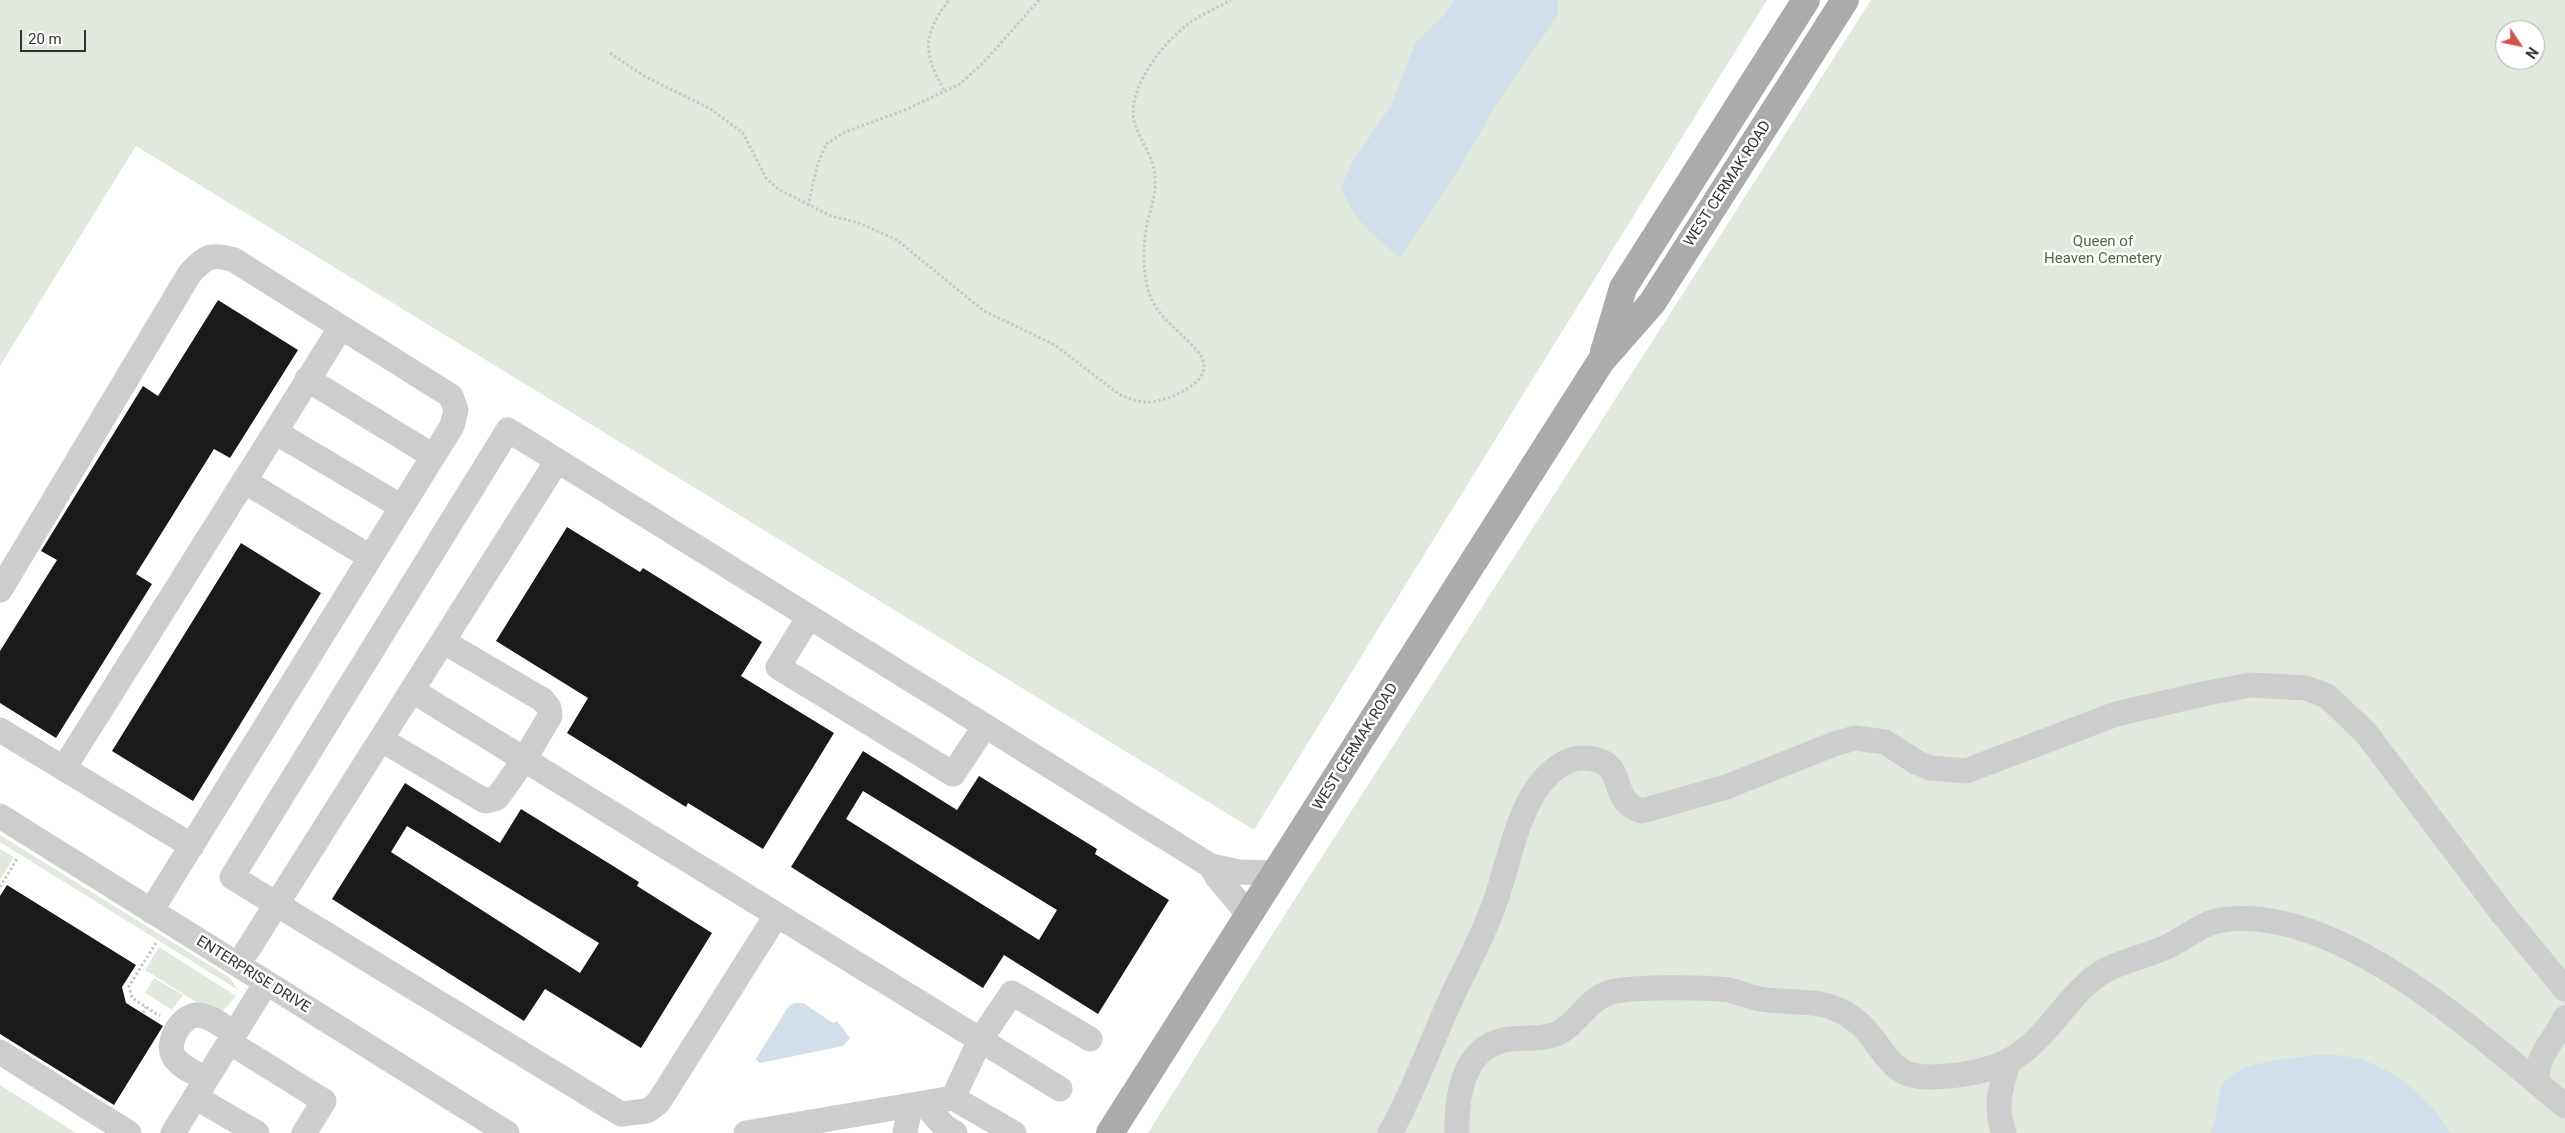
<!DOCTYPE html>
<style>
body{margin:0}
#map{position:relative;width:2565px;height:1133px;overflow:hidden;background:#fff;font-family:Roboto,sans-serif}
canvas{display:block}
.north{position:absolute;left:2495px;top:20px;width:50px;height:50px;box-sizing:border-box;background:#fff;border:1px solid #adadad;border-radius:50%;rotate:124deg;font-size:14px;font-weight:700;line-height:20px;text-align:center;color:#333}
.north::after{content:'';display:block;margin:auto;width:18px;height:22px;background:#d2534c;clip-path:polygon(50% 0,100% 100%,50% 72%,0 100%)}
.scale{position:absolute;left:20px;top:30px;width:66px;height:22px;box-sizing:border-box;border:2px solid #333;border-top:0;padding-left:6px;font-size:15px;line-height:18px;white-space:nowrap;color:#333;-webkit-text-stroke:4px #fff;paint-order:stroke}
</style>
<div id="map">
<canvas width="2565" height="1133"></canvas>
<div class="north">N</div>
<div class="scale">20 m</div>
</div>
<script>
const ctx = document.querySelector('canvas').getContext('2d');
ctx.lineJoin = 'round';
function paint(path, color) { ctx.fillStyle = color; ctx.fill(path, 'evenodd'); }
function strokePath(path, color, width, dash) { ctx.strokeStyle = color; ctx.lineWidth = width; ctx.lineCap = dash ? 'butt' : 'round'; ctx.setLineDash(dash || []); ctx.stroke(path); }
function drawText(font, color, halo, rows, align = 'center') {
  ctx.font = font + ' Roboto,sans-serif'; ctx.lineWidth = 5; ctx.setLineDash([]); ctx.textBaseline = 'middle'; ctx.strokeStyle = halo; ctx.fillStyle = color; for (const [text, x, y, turn = 0] of rows) {
    ctx.save(); ctx.translate(x, y); ctx.rotate((+turn || 0) * Math.PI / 180); ctx.textAlign = isNaN(turn) ? turn : align; if (halo) ctx.strokeText(text, 0, 0); ctx.fillText(text, 0, 0); ctx.restore();
  }
}
paint(new Path2D(`
 M0 0H1767L1254 830 136 146 0 366Z
 M1871 0H2565V1133H1148L1268 941ZM2505 30H2535V60H2505Z
 M0 835 230 978 238 990 0 842Z
 M0 849 14 857 0 880Z
 M159 947 236 996 223 1011 201 1005 145 970Z
 M154 978 183 995 172 1010 145 993Z
 M0 1085 76 1133H0Z`), '#e1e8dd');
paint(new Path2D(`
 M1454 0H1558V15L1497 103 1457 173 1400 257C1371 234 1355 222 1341 187L1352 163 1392 104 1415 43 1444 15Z
 M794 1003H803L833 1023 837 1021 850 1038 843 1046 760 1063 756 1059 788 1007Z
 M2313 1055C2323 1055 2334 1054 2344 1056 2387 1061 2429 1097 2451 1133H2210C2218 1120 2216 1103 2221 1088 2231 1061 2288 1060 2313 1055Z`), '#d2deea');
paint(new Path2D(`
 M218 300 298 350 230 458 214 449 136 574 152 584 56 738 0 703V651L57 560 41 551 143 386 158 396Z
 M567 527 640 572 643 568 762 642 741 676 834 733 763 849 688 803 686 807 567 733 588 698 496 641Z
 M241 543 321 593 193 801 112 751Z
 M863 751 957 810 979 776 1097 849 1095 854 1169 900 1098 1014 1004 955 983 988 791 867ZM863 791 1057 910 1039 940 846 819Z
 M405 783 500 843 521 809 639 882 637 886 712 933 641 1048 545 989 524 1021 332 899ZM407 826 599 943 580 973 391 852Z
 M7 885 136 965 122 987 126 1003 163 1026 114 1105 0 1034V896Z`), '#1a1a1a');
strokePath(new Path2D(`
 M610 53 644 76 709 108 743 133 766 178 778 189 831 216 856 222 897 240 984 311 1055 345 1120 395C1129 398 1137 402 1146 402 1163 403 1207 386 1204 364 1201 344 1158 323 1149 293 1143 273 1143 249 1146 229 1149 212 1157 194 1155 176 1154 155 1138 140 1134 120 1127 88 1164 42 1188 24 1201 14 1217 8 1231 0
 M944 90C922 51 923 35 949 0
 M808 206 817 166 826 144 845 132 905 110 960 84 983 63 1039 0
 M0 887 18 857
 M156 943 129 986 132 998 160 1016
 M143 1013 146 1007`), '#c7c7c7', 3, [2.5, 2.5]);
strokePath(new Path2D(`
 M307 379 433 456
 M275 432 402 507
 M244 481 370 557
 M0 590 190 273C206 256 212 253 234 260L451 396 456 410 452 426 151 911
 M809 617 778 667 953 774 985 726
 M413 691 1060 1089
 M0 730 192 846
 M382 740 485 801 497 798 524 760 550 716 549 708 543 700 444 642
 M64 768 341 327
 M0 816 507 1133
 M1211 866 1217 877 1249 915
 M776 916 658 1103 647 1111 621 1114 232 877 508 430 1211 866 1239 872 1275 873
 M238 965 557 461
 M229 1042 324 1101 304 1133
 M0 1052 129 1133
 M206 1079C196 1073 181 1068 174 1057 165 1044 180 1017 196 1015 209 1014 225 1028 235 1034
 M2536 1082C2539 1050 2552 1045 2565 1018
 M195 1097 257 1133
 M953 1098 980 1040 1012 993 1090 1039
 M925 1105 944 1126 955 1133
 M173 1133 266 983
 M746 1133 953 1098 1014 1133
 M905 1133 910 1107
 M1390 1133C1412 1094 1427 1053 1445 1012 1461 975 1482 940 1495 902 1509 863 1514 823 1537 788 1547 774 1564 758 1583 758 1632 759 1604 800 1642 811L1726 787 1834 744 1855 738 1885 742 1916 762 1930 768 1966 771 2116 714 2207 693 2251 685 2306 688 2327 696 2366 733 2502 913 2565 989
 M1457 1133C1456 1099 1462 1049 1504 1040 1522 1036 1539 1041 1556 1034 1577 1025 1586 1001 1608 993 1628 986 1706 987 1728 990 1739 992 1749 997 1760 999 1779 1002 1800 1001 1820 1004 1835 1007 1849 1014 1861 1025 1886 1049 1888 1078 1932 1077 1963 1076 2002 1070 2026 1049 2050 1030 2066 1001 2090 981 2110 963 2138 959 2162 949 2183 941 2200 923 2222 920 2337 902 2482 1038 2565 1106
 M2004 1133C1994 1107 2001 1085 2009 1060`), '#cdcdcd', 25);
strokePath(new Path2D(`
 M1604 352 1623 288 1806 0
 M1110 1133 1601 361 1652 303 1845 0`), '#ababab', 28);
drawText('15px', '#333', '#fff', [
 ["WEST CERMAK ROAD",1728,184,-57],
 ["WEST CERMAK ROAD",1356,747,-58],
 ["ENTERPRISE DRIVE",253,975,32]
]);
drawText('15px', '#516a44', '#fff', [
 ["Queen of",2103,242],
 ["Heaven Cemetery",2103,259]
]);
</script>
